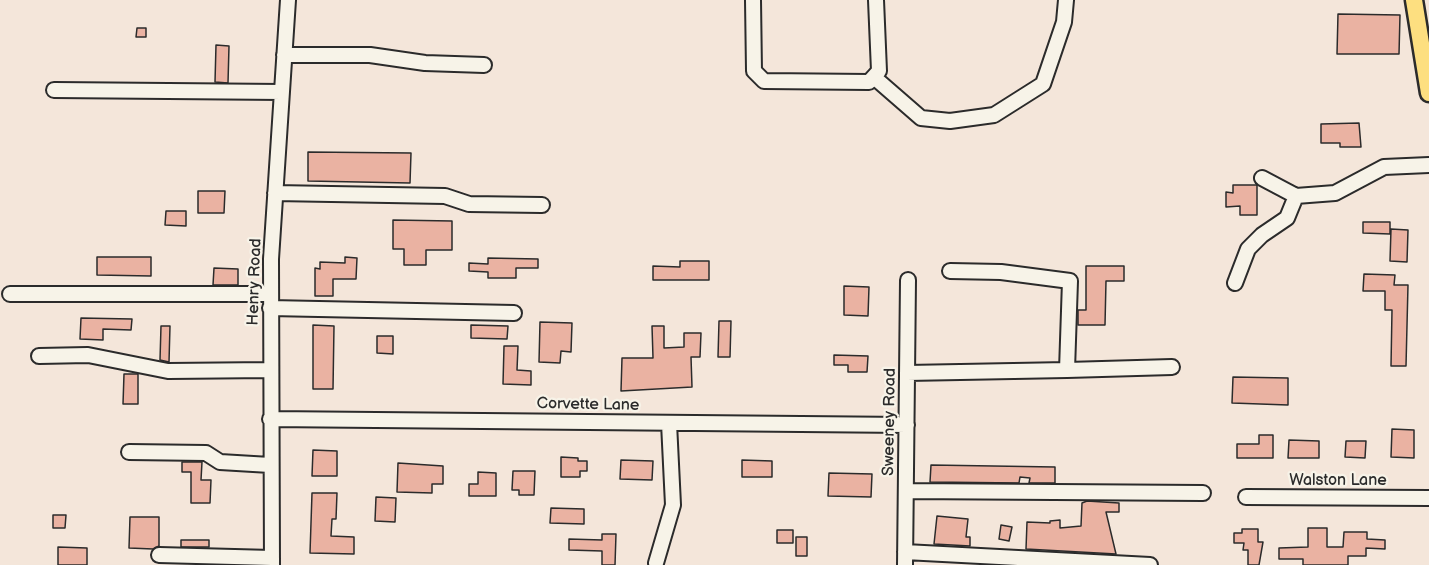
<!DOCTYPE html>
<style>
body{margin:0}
canvas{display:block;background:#f4e6da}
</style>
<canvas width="1429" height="565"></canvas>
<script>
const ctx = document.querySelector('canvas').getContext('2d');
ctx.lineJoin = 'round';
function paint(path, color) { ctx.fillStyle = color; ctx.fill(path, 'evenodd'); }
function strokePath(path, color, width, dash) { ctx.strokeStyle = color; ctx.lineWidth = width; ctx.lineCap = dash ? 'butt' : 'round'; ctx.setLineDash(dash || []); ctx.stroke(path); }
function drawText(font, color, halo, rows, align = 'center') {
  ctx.font = font + ' "Balsamiq Sans",sans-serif'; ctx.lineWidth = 4.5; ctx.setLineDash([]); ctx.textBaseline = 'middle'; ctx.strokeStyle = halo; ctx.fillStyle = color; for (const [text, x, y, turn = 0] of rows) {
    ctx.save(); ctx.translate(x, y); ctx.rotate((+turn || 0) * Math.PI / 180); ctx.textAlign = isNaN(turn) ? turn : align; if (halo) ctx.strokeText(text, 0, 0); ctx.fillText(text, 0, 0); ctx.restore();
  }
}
const building = new Path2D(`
 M1338 14 1400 15 1399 54H1337Z
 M137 28H146V37H136Z
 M216 45 229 46 228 83 215 82Z
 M1359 123 1361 147H1340V143H1321V124Z
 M308 152 411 153 410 183 308 181Z
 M1233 185H1257V215H1240V206L1226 207V192L1233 193Z
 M198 191H225L224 213H198Z
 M166 211H186V226L165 225Z
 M393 220 452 221V250H426V265H404V249H393Z
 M1363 222H1390V234L1363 233Z
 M1391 229 1408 230 1407 262 1390 261Z
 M97 257H151V276L97 275Z
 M345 257 357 258 356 279H333V296H315V268L320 269V262L345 263Z
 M488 258 538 259V268H516V278H488V272L469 271V263L488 264Z
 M680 261H709V280H653V266L680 267Z
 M1086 266H1124V281H1106L1105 325H1078V310H1086Z
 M214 268 238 269V285H213Z
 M1364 274 1395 275 1394 285H1408L1406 366H1391L1392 310H1385V291H1363Z
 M844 286 869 287 868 316 844 315Z
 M81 318 132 319 131 330 103 329V340L80 339Z
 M719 321H731L730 357H718Z
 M540 322 572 323 571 352 561 351 560 363 539 362Z
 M313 325 334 326 333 389H313Z
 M471 325 508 326 507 339 471 338Z
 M161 326H170L169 362 160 360Z
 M652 326H664V348L684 347V333H701L700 357H691L692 387 621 391 622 358H653Z
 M377 336H393V354L377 353Z
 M504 346H518L517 370 531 371V385L503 384Z
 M834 355 868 356 867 372H848V365H834Z
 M124 374H138V404H123Z
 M1233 377 1288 378V405L1232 403Z
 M1392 429 1414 430V458L1391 457Z
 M1259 435H1273V458H1237V444H1259Z
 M1289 440 1319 441V458H1288Z
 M1346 441H1366L1365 458 1345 457Z
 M313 450 337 451V476H312Z
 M561 457 578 458V461H587V471H580V477H561Z
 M621 460 653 461 652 480 620 479Z
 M742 460 772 461V477H742Z
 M182 462H202L201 480H211L210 503H191V472H182Z
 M398 463 443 466V484H432V493L397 492Z
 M931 465 1055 467V483H1029L1030 478 1020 477 1019 483 930 482Z
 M513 471H535L534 495H519V490H512Z
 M478 472 496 473V496H469V484H478Z
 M829 473 872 474 871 497 828 496Z
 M312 493H337L336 519H332L331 536 354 537V554L310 553Z
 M376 497 396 498 395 522 375 521Z
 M1087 501 1119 503V512H1106L1116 554 1026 549 1027 522 1050 523V521L1060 520V528L1081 526 1082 503Z
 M551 508 584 509V524L550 523Z
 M53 515H66L65 528H53Z
 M937 516 968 519 966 537H970V546L934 544Z
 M130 517H159V546L153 549 129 548Z
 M1001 525 1012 527 1009 541 999 539Z
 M1308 528H1327V547H1343L1344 532H1367V539L1385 540V549L1366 548V556H1348V565H1303V559H1279V548L1308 547Z
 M1242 529H1258V542H1263L1259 565H1248V550H1243L1244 543H1234V533H1242Z
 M777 530H793V543H777Z
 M602 534H616L615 565H602V551L569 550V539L602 540Z
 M796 537H807V556H796Z
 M181 540H209V547H181Z
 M58 547 87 548V565H58Z`);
paint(building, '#eab2a2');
strokePath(building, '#2b2b2b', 1.5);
const minor = new Path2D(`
 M753 0 754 71 764 81 869 82 879 71 876 0
 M284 55H370L425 63 484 65
 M875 78 921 118 950 121 994 115 1043 84 1064 22 1066 0
 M54 90 282 92
 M1262 178 1296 196 1335 193 1384 167 1429 165
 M275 193 445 196 469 204 542 205
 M1235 283 1248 249 1262 235 1287 218 1296 196
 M10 294H270
 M270 308 514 313
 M39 356 88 355 168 371 270 370
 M1067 370 1172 367
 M907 373 1067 370 1070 281 1001 272 950 271
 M270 419 907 425
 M129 452 206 453 220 462 270 465
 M906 491 1203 493
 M1246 497 1429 498
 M905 552 1150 565
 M159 555 272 558
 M656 563 673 505 669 423
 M272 565 271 259 288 0
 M905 565 908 280`);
const major = new Path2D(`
 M1414 0 1429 93`);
strokePath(minor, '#2b2b2b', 18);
strokePath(major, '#2b2b2b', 21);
strokePath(minor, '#f7f3e8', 14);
strokePath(major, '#fddf80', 16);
drawText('16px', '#2b2b2b', '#f7f3e8', [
 ["Henry Road",255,282,-88],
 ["Corvette Lane",588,405,1],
 ["Sweeney Road",890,422,-89],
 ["Walston Lane",1338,481]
]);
</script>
